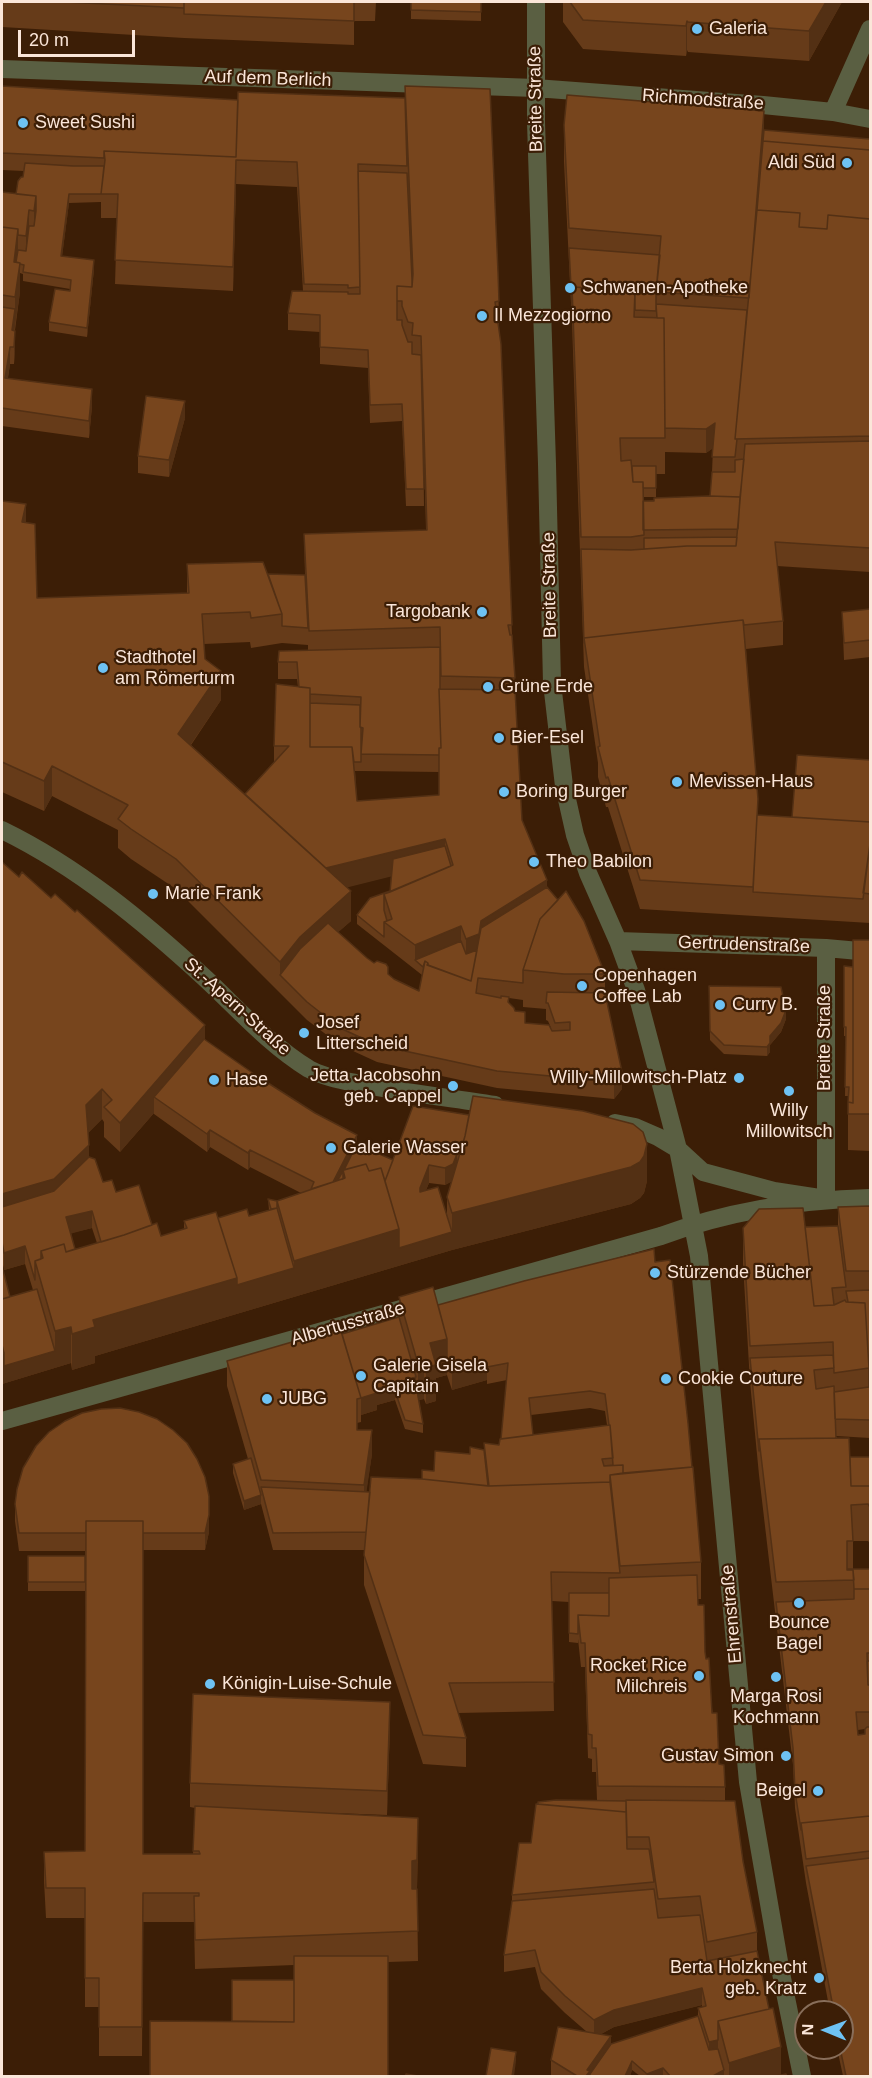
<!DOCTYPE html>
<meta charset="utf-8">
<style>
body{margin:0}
#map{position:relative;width:872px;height:2078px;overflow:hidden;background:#3c1e06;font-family:Helvetica,sans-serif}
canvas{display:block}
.frame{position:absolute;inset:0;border:3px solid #fbe6d9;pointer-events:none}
.north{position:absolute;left:794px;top:2000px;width:60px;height:60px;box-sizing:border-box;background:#3c1e06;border:2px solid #886e5a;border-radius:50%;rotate:271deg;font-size:16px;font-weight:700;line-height:24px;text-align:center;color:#fbe6d9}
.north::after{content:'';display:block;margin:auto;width:21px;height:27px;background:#6ec2f3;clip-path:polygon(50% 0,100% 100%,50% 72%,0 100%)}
.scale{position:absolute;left:18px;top:30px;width:117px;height:27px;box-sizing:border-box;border:3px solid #fbe6d9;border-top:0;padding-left:8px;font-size:18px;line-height:21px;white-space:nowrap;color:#fbe6d9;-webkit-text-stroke:4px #3c1e06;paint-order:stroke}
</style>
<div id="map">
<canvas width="872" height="2078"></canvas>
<div class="frame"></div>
<div class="north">N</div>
<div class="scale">20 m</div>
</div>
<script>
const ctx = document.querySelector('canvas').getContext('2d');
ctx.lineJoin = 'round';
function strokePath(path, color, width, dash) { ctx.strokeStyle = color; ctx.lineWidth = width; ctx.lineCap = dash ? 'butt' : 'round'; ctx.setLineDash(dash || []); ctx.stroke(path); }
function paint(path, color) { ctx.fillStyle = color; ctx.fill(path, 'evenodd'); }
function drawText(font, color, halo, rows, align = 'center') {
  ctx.font = font + ' Helvetica,sans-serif'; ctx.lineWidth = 4.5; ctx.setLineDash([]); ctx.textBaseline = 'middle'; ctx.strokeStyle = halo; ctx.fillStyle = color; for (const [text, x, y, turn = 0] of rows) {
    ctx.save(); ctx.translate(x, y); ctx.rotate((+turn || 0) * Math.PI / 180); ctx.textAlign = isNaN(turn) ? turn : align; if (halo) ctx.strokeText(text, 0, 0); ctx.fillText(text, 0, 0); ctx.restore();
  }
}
strokePath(new Path2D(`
 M536 2V122L547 464 552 683 564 786 575 835 588 873 618 941 636 990 678 1149 699 1256 748 1782 781 1973 802 2076
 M2 69 535 88 763 105 833 112 870 119
 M833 112 870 29
 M2 830C78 867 144 922 206 979 239 1010 270 1045 309 1069 325 1078 347 1081 365 1085 408 1093 452 1098 495 1105
 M618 941 826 948 870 952
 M826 948V1199
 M615 1123 635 1127 658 1137 678 1149 703 1172 774 1191 826 1199
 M2 1421 661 1236C728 1211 799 1200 870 1198`), '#5a5f42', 18);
paint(new Path2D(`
 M2 2H376L375 21H354V45L184 38 2 27Z
 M411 2H481V21L411 19Z
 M559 2H842L809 61 688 52 687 50 686 56 583 49 563 22V2Z
 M2 86 238 100 405 98V86L498 272 499 325 512 635 522 820 547 887 605 974V993L622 1089 614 1099 497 1088 377 1062 340 1045 307 1020 176 889 131 859 118 848V830L52 796 44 811 2 792V501L26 522 37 598 187 593V564L268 574 305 575 304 534 426 530 423 419 424 506H406L402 421 370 423 368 368 320 364V332L288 330V313L303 291 297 187 236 184 233 291 115 284 117 218H101V202L69 203 62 256 94 269 87 337 49 331V322L70 291V289L23 281V274L20 273V292L15 330V348L14 364H10L8 378 92 406 89 438 2 426V192L16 194 23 177 24 171 2 170ZM250 642 251 648 282 643 308 645V650L278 662V679H297L298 687 274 746V762L245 794 191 745 221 700 205 659 204 644ZM361 745V771L439 772V795L357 801 355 771H361ZM391 876 390 891 357 915V924L422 975 419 991 394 979 367 958 338 932 351 921 347 887ZM509 998 523 1000V1007L546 1009V1020L548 1021 551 1028 525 1023 515 1011 509 1003Z
 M564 125 764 130 870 139V572L777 566 783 621V645L746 649 758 815 792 817 870 760V923L640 909 608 807H606L598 777V763L584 667 572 323 564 162ZM713 448 712 472 710 496 643 501V497H656V474H665V452L706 453Z
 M185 418 169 477 138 473V456Z
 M870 609V657L844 660 842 612Z
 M2 862 205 1040 257 1076 357 1144 393 1160 413 1106 647 1181 644 1193 640 1198 631 1204 452 1250 95 1356V1363L72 1370 71 1363 2 1384V1266L10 1297 33 1290 25 1264 4 1270 2 1260ZM154 1113V1114L207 1152 210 1147 248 1170 250 1167 301 1193 277 1201 268 1199 269 1210 249 1216 218 1218 184 1221V1229L161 1236 152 1225 116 1192 103 1182 89 1157 88 1133 102 1119 104 1122V1137L120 1152ZM452 1181 447 1197V1217L426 1190 429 1183 445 1185ZM92 1228 97 1243 75 1249 71 1233Z
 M870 940V1151L848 1150V1096H845L846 1036H844V966L853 967Z
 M709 986 786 1019 781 1032 770 1045V1052L767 1056 724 1054 710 1040Z
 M870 1206V1438L836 1436V1438L850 1457H870V1543L868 1541H853V1569H870V2076H843L837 2048H842V2012H830L806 1883 795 1808 793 1765 759 1475 750 1382 743 1264V1228L838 1226V1207ZM865 1729V1734L858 1735V1730Z
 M655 1262 692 1467 701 1562V1599H698V1605L705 1652 719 1764 725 1787V1800L743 1861 757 1932V1951L769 2009 781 2047V2075L787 2076H640L632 2070 630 2076H551V2060L587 2032 565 2013 541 1989 535 1967 504 1972V1955L512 1901V1895L531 1843 597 1800 596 1772H592V1759L588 1758 585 1667H581L578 1639V1643L569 1642V1602L552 1601 554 1711 458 1713 466 1738V1767L423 1764 364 1585V1550H273L261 1504 244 1510 233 1473V1464L248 1459 227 1386V1361L342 1334 399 1317V1297L438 1305ZM447 1375 452 1390 487 1380V1384L507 1380 501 1439 499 1445 484 1443V1450L470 1454 434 1471 422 1479 370 1492H366L372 1454 357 1430V1423L361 1422V1415L377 1410V1405L395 1400 405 1429 423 1433V1424L419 1400 424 1399 426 1404 436 1401V1378ZM590 1408 605 1411 607 1425 533 1435 531 1415ZM702 2005V2007L698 2008V2016L611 2044 601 2034 614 2027Z
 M15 1504 209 1532 205 1550H143V1854H193L195 1808 190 1807V1783L390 1726 387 1815 333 1813 418 1847 417 1889 418 1961 388 1962 232 2021 294 1980V1965L195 1969 194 1922H143L142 2056H99V2007H85V1918H46L44 1881V1852L85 1851V1591H28V1556L85 1576V1551H19L15 1521Z`), '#663b19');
paint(new Path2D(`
 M826 2H842L809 61V31Z
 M687 21V50L686 56V26Z
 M764 111V147L749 298Z
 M236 160V184L233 291V267Z
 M69 194V203L61 265V256Z
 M36 196V220L34 235V211Z
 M29 210V235L26 260V236Z
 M18 229V264L14 262Z
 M94 260V269L87 337V328Z
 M20 263V292L12 347V330L15 309V297Z
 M15 331V348L14 364V347Z
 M10 347V364L5 395V378Z
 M92 389V406L89 438V421Z
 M185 401V418L169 477V460Z
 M715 423V447L706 453V429Z
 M26 504V533L22 522Z
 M221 671V700L178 763V734Z
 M52 766V796L44 811V781Z
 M445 839V863L321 894V869Z
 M547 880V904L466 963V939L481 921Z
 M351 891V921L300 966 280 975V962L300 937Z
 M461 926V950L428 973 427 965 415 960V945Z
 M786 1010V1019L781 1032 770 1045V1036Z
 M205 1025V1055L154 1097V1113L120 1152V1123Z
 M770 1043V1052L767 1056V1047Z
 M622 1072V1089L614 1099V1082Z
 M102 1089V1119L86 1135V1105Z
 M210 1130V1147L207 1152V1134Z
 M357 1135V1153L345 1176 343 1170V1180L322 1205Z
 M647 1144V1181L644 1193 640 1198 631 1204 452 1250 95 1356V1363L72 1370V1334L93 1320 237 1278 294 1268V1261L399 1229 452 1232V1213Z
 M89 1145V1175L2 1224V1194Z
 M250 1150V1167L248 1170V1153Z
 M457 1154V1171L453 1181 445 1185V1168Z
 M429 1165V1183L420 1205V1188Z
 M92 1211V1228L66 1235V1217Z
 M25 1246V1264L4 1270V1253Z
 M71 1327V1363L2 1384V1354L55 1351V1331Z
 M447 1339V1375L436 1378V1401L426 1404V1367L430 1343Z
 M424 1362V1399L418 1400V1364Z
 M487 1363V1380L452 1390V1373Z
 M416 1377V1394L395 1391V1400L377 1405V1410L361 1415V1398L376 1389Z
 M372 1430V1454L364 1509V1485Z
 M261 1495V1504L244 1510V1501Z
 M209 1515V1532L205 1550V1533Z
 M390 1702V1726L387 1815V1791Z
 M418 1818 417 1889 412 1891V1861Z
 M702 1988V2005L614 2027 594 2038V2020L614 2010Z
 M611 2036V2053L595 2076H586L587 2070Z
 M718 2040V2057L709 2059V2042Z
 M781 2047V2076H729V2063Z
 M516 2052V2061L514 2076H512Z
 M632 2061V2070L630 2076H625Z
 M663 2068V2076H647V2074Z
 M724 2070V2076H713Z`), '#533014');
const building = new Path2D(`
 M65 2H184V8Z
 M184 2H354V21L184 14Z
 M411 2H481V12L411 10Z
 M570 2H826L809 31 688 22 687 21 686 26 583 20Z
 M2 86 238 100 236 157 104 151V158L2 153Z
 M405 86 490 89 498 272 499 301 495 302 501 344 512 625H508L510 635H512L515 678 441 676 440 627 309 631 304 534 427 530 421 336 412 335 413 323 408 322 402 306V301H397V286L412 287 413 274Z
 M238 92 405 98 407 166 358 164 360 287 348 288V285L304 284 297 162 236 160 233 267 115 260 118 194H101L105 160 104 151 236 157Z
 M567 95 764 111 749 298 656 292 661 236 569 228 564 125Z
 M764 130 870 139V150L763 141Z
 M763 141 870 150V219L828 215 827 229 799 227 800 213 757 210Z
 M25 163 73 166H104L101 194H69L61 256 94 260 87 328 49 322 55 289 70 291 71 280 23 272 24 265 20 264V263L16 262 18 250 26 251 29 226H34L36 211V196L16 194 18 181 21 177H23Z
 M358 171 407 173 412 279V287L397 286V320H402V325L408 342H412V354L421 355 424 489H406L402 404 370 405 368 350 320 347V315L288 313 292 291 348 292V294H360Z
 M2 192 36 196 34 211 29 210 26 236 18 235V229L2 227Z
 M757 210 800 213 799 227 827 229 828 215 870 219V436L735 439Z
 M2 227 18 229 14 262 20 263 15 297 2 295Z
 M569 248 660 255 656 292V311L635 310V290L572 287V306Z
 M572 287 635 290 634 317 664 318 665 438H620L621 461 631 460 633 482H643L644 535 631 537H581Z
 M656 304 747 310 735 439H737L735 457H712L715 423 706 429 665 428 664 318H657Z
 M2 307 15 309 12 330 15 331 14 347H10L5 378 92 389 89 421 2 408Z
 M146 396 185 401 169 460 138 456Z
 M870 441V548L775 542 783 621 744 625 743 620 584 638V643L581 549 631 550 687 546H736L745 444Z
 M744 459 740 497 710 496 712 472H735V460Z
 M632 466H656V488H643V482H633Z
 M709 496 740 497 738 529 643 530V501H654V498Z
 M2 501 26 504 22 522 35 524 37 598 189 593 187 564 263 562 282 614 251 618 250 612 202 614 205 659 221 671 178 734 351 891 300 937 280 962 176 859 131 829 118 819 128 805 52 766 44 781 2 762Z
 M737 537 736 546H687L644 549V538Z
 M268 574 305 575 308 628 282 626V614Z
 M870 609V640L844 643 842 612Z
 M743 620 758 799 753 887 640 880 608 777 606 778 598 747 600 746 584 638Z
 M440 647V689H439L441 748H439V755L361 754 363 728 360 727 361 697 310 694V688L299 687 297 662H278L279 651Z
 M276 684 310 688V747H352L357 801 439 795V748H441L439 689 515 690 522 820 547 880 481 921 479 934 466 939 461 926 415 945 384 922 392 919 384 894 453 865 445 839 326 868 245 794 289 746H274Z
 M310 703 360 705V727L361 728V762H354L352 747H310Z
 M797 755 870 760V822L792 817Z
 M757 815 870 822V844L863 899 753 892Z
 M870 844V894L863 893Z
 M445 846 451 866 390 892 393 859Z
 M2 862 19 877 22 872 51 898 55 894 75 912 77 910 205 1025 120 1123 104 1107 112 1100 102 1089 86 1105 89 1145 54 1179 2 1194Z
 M547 887 558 900 540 919 523 970V983L478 978 476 993 501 998V996L509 997 508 1002 514 1008 515 1011 525 1012V1023L549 1025 552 1031 570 1030V1022L555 1023 548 1003H546L547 992 605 993 622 1072 614 1082 497 1071 377 1045 340 1028 307 1002 280 975 300 949 328 923 367 958 374 963 377 961 386 964 388 967V974L394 979 419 991 425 961 428 963 427 965 471 981 481 928Z
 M390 891V892L384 894V910L387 921 384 922V937L357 915 370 898Z
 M566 891 584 921 605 974H564L523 970 540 919Z
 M853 940H870V1114H848V1102L853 1103Z
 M461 941 466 954 477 950 471 981 428 965V963L425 961 423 967 415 960Z
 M844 966 853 967V1103L848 1102 849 1087H845L846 1027H844Z
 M709 986 781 987 786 1010 781 1023 770 1036V1043L767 1047 724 1045 710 1031Z
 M204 1039 257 1076 315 1113 357 1135 333 1182 311 1189 314 1182 250 1150 248 1153 210 1130 207 1134 154 1097Z
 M473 1096 583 1111 633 1124 643 1132 647 1144 644 1156 640 1162 631 1167 452 1213 447 1197 465 1136Z
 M413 1106 469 1115 465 1136 460 1154H457L453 1164 445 1168 429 1165 420 1188V1192L438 1187 452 1232 399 1248V1229L385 1181Z
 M357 1144 393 1160 385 1181 381 1168 369 1171 366 1164 344 1170Z
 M89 1157 95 1159 103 1182 112 1180 116 1192 139 1185 152 1225 124 1235 101 1242 92 1211 66 1217 75 1249 66 1252 64 1244 41 1251V1259L35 1261V1280L25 1246 4 1253 2 1242V1207L54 1191Z
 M366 1164 369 1171 381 1168 399 1229 294 1261 277 1201 345 1178 343 1170Z
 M343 1171V1179L338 1180Z
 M268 1199 277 1201V1208L271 1209Z
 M870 1206V1271H846L838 1207Z
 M277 1208 294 1268 237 1285V1278L218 1218 247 1209 249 1216Z
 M803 1208 814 1306 834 1305 845 1300 846 1302 865 1303 869 1368 834 1373 833 1342 750 1346 743 1228 759 1209Z
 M216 1212 237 1278 93 1320 95 1327 72 1334 71 1327 55 1331 35 1261 43 1258 41 1251 64 1244 66 1252 124 1235 157 1223 161 1236 187 1228 184 1221Z
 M838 1226 846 1287 832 1288 834 1305 814 1306 805 1227Z
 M654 1249 655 1262 670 1260 688 1423 692 1467 623 1473V1465L604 1466 613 1465 610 1425H609L605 1394 590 1391 529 1398 533 1435 501 1439 508 1363 487 1367V1363L452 1373 447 1358V1339L438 1305 524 1281Z
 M2 1266 10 1297 2 1299Z
 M433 1287 447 1339 430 1343 436 1365 426 1367 424 1362 418 1364 399 1297Z
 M37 1289 55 1351 4 1366V1353L2 1345V1299Z
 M870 1290V1420L835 1419 834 1392 869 1387V1368L865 1303 848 1302 846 1291Z
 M399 1317 416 1377 376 1389 377 1393 361 1398 342 1334Z
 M340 1328 361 1398 357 1399V1430H372L364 1485 261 1480 227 1361Z
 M833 1355 834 1368 814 1370 816 1389 834 1386 836 1438 759 1439V1451L750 1358Z
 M416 1385 423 1424 405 1420 395 1391Z
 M120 1408 139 1412 157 1419 173 1430 187 1443 197 1459 205 1477 209 1496V1515L205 1533H143V1521H86V1533H19L15 1504 17 1489 23 1468 36 1446 49 1432 65 1421 82 1413 101 1409Z
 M610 1425 613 1458 602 1459 604 1466 623 1465V1473L610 1475V1482L489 1486 484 1443 499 1445 500 1439Z
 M849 1438 851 1486H870V1507L868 1504 851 1505 853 1541H847V1570H853L854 1580 776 1582 759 1439Z
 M470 1447 484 1450 488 1486 422 1479V1470L434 1471 435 1451 470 1454Z
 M850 1457H870V1486H851Z
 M251 1458 261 1495 244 1501 233 1464Z
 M693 1467 701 1562 620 1566 610 1475Z
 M371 1477 422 1479 490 1486 610 1482 620 1573 551 1572 554 1682 449 1683 466 1738 423 1735 364 1555Z
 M261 1487 370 1492 366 1532 273 1533Z
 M86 1521H143V1854H200L199 1851H193L195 1806 418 1818 417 1860 412 1861V1889H417L418 1931 195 1940 194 1896H199V1893H143L142 2027H99V1978H85V1888H46L44 1852 85 1851Z
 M28 1556H85V1582H28Z
 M847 1569H870V1589H854L853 1570H847Z
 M697 1575 698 1605H704L705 1652 706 1659 709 1658 712 1713H717L719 1764 724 1765 725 1787 598 1786 596 1748H592V1735L588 1734 585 1643H581L578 1615 609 1616V1578Z
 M854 1589H870V1653H867L868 1685H870V1712H856L858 1735 865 1734V1729L867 1727H870V1816L801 1823V1830L795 1791 793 1748 776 1602 854 1599Z
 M569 1593H609V1616L578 1615V1634L569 1633Z
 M867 1661H870V1685H868Z
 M193 1694 390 1702 387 1791 190 1783Z
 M556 1800 626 1801V1812L538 1804V1802Z
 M626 1800 735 1801 743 1861 757 1932 707 1942 700 1896 658 1899 649 1837H627Z
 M536 1804 626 1812 627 1849H649L654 1882 512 1895 519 1843H531Z
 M870 1816V1851L806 1859 801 1823Z
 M870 1858V2076H846L840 2048H842V2012H834L806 1866Z
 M654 1889 658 1918 700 1915 707 1961 757 1951 769 2009 718 2021V2040L709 2042 698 2008 706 2006 702 1988 614 2010 594 2020 565 1996 541 1972 535 1950 504 1955 512 1901Z
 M294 1956H388V2076H150V2021L294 2022Z
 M232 1980H294V2022L232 2021Z
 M773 2008 781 2047 729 2063 718 2021Z
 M698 2016 709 2050 718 2049 724 2070 713 2076H670L663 2068 647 2074 632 2061 625 2076H590V2074L611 2044Z
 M558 2027 611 2036 587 2070 590 2071 586 2076H577L551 2060Z
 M491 2048 516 2052 512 2076H486Z
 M406 2074 418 2076H405Z
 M786 2074 787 2076H776Z`);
paint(building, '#77451d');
strokePath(building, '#533014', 1.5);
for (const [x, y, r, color] of [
 [697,29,6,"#6ec2f3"],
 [23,123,6,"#6ec2f3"],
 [847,163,6,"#6ec2f3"],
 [570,288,6,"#6ec2f3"],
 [482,316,6,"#6ec2f3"],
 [482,612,6,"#6ec2f3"],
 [103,668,6,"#6ec2f3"],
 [488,687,6,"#6ec2f3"],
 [499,738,6,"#6ec2f3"],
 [677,782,6,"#6ec2f3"],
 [504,792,6,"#6ec2f3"],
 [534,862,6,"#6ec2f3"],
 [153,894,6,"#6ec2f3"],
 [582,986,6,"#6ec2f3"],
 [720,1005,6,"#6ec2f3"],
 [304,1033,6,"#6ec2f3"],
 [739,1078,6,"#6ec2f3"],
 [214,1080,6,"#6ec2f3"],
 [453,1086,6,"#6ec2f3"],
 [789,1091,6,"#6ec2f3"],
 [331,1148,6,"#6ec2f3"],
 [655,1273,6,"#6ec2f3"],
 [361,1376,6,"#6ec2f3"],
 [666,1379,6,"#6ec2f3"],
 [267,1399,6,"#6ec2f3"],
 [799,1603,6,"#6ec2f3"],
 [699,1676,6,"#6ec2f3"],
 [776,1677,6,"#6ec2f3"],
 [210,1684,6,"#6ec2f3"],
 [786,1756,6,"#6ec2f3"],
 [818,1791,6,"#6ec2f3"],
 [819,1978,6,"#6ec2f3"]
]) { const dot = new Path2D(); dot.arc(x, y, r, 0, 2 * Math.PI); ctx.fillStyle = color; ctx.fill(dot); strokePath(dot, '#3c1e06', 2); }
drawText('18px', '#fbe6d9', '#3c1e06', [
 ["Galeria",709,29],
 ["Sweet Sushi",35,123],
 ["Aldi Süd",835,163,"right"],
 ["Schwanen-Apotheke",582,288],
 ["Il Mezzogiorno",494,316],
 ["Targobank",470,612,"right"],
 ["Stadthotel",115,658],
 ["am Römerturm",115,679],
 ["Grüne Erde",500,687],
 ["Bier-Esel",511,738],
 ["Mevissen-Haus",689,782],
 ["Boring Burger",516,792],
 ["Theo Babilon",546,862],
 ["Marie Frank",165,894],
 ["Copenhagen",594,976],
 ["Coffee Lab",594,997],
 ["Curry B.",732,1005],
 ["Josef",316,1023],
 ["Litterscheid",316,1044],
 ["Jetta Jacobsohn",441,1076,"right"],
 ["geb. Cappel",441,1097,"right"],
 ["Willy-Millowitsch-Platz",727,1078,"right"],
 ["Hase",226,1080],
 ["Willy",789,1111,"center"],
 ["Millowitsch",789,1132,"center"],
 ["Galerie Wasser",343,1148],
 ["Stürzende Bücher",667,1273],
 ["Galerie Gisela",373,1366],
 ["Capitain",373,1387],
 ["Cookie Couture",678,1379],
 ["JUBG",279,1399],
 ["Bounce",799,1623,"center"],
 ["Bagel",799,1644,"center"],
 ["Rocket Rice",687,1666,"right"],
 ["Milchreis",687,1687,"right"],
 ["Königin-Luise-Schule",222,1684],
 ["Marga Rosi",776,1697,"center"],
 ["Kochmann",776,1718,"center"],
 ["Gustav Simon",774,1756,"right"],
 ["Beigel",806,1791,"right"],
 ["Berta Holzknecht",807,1968,"right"],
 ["geb. Kratz",807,1989,"right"]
], 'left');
drawText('18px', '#fbe6d9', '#3c1e06', [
 ["Auf dem Berlich",268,79,2],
 ["Breite Straße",536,99,-91],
 ["Richmodstraße",703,100,4],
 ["Breite Straße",550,585,-91],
 ["Gertrudenstraße",744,945,2],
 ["St.-Apern-Straße",237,1007,42],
 ["Breite Straße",825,1038,-90],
 ["Albertusstraße",348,1324,-16],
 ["Ehrenstraße",732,1614,-95]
]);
</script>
